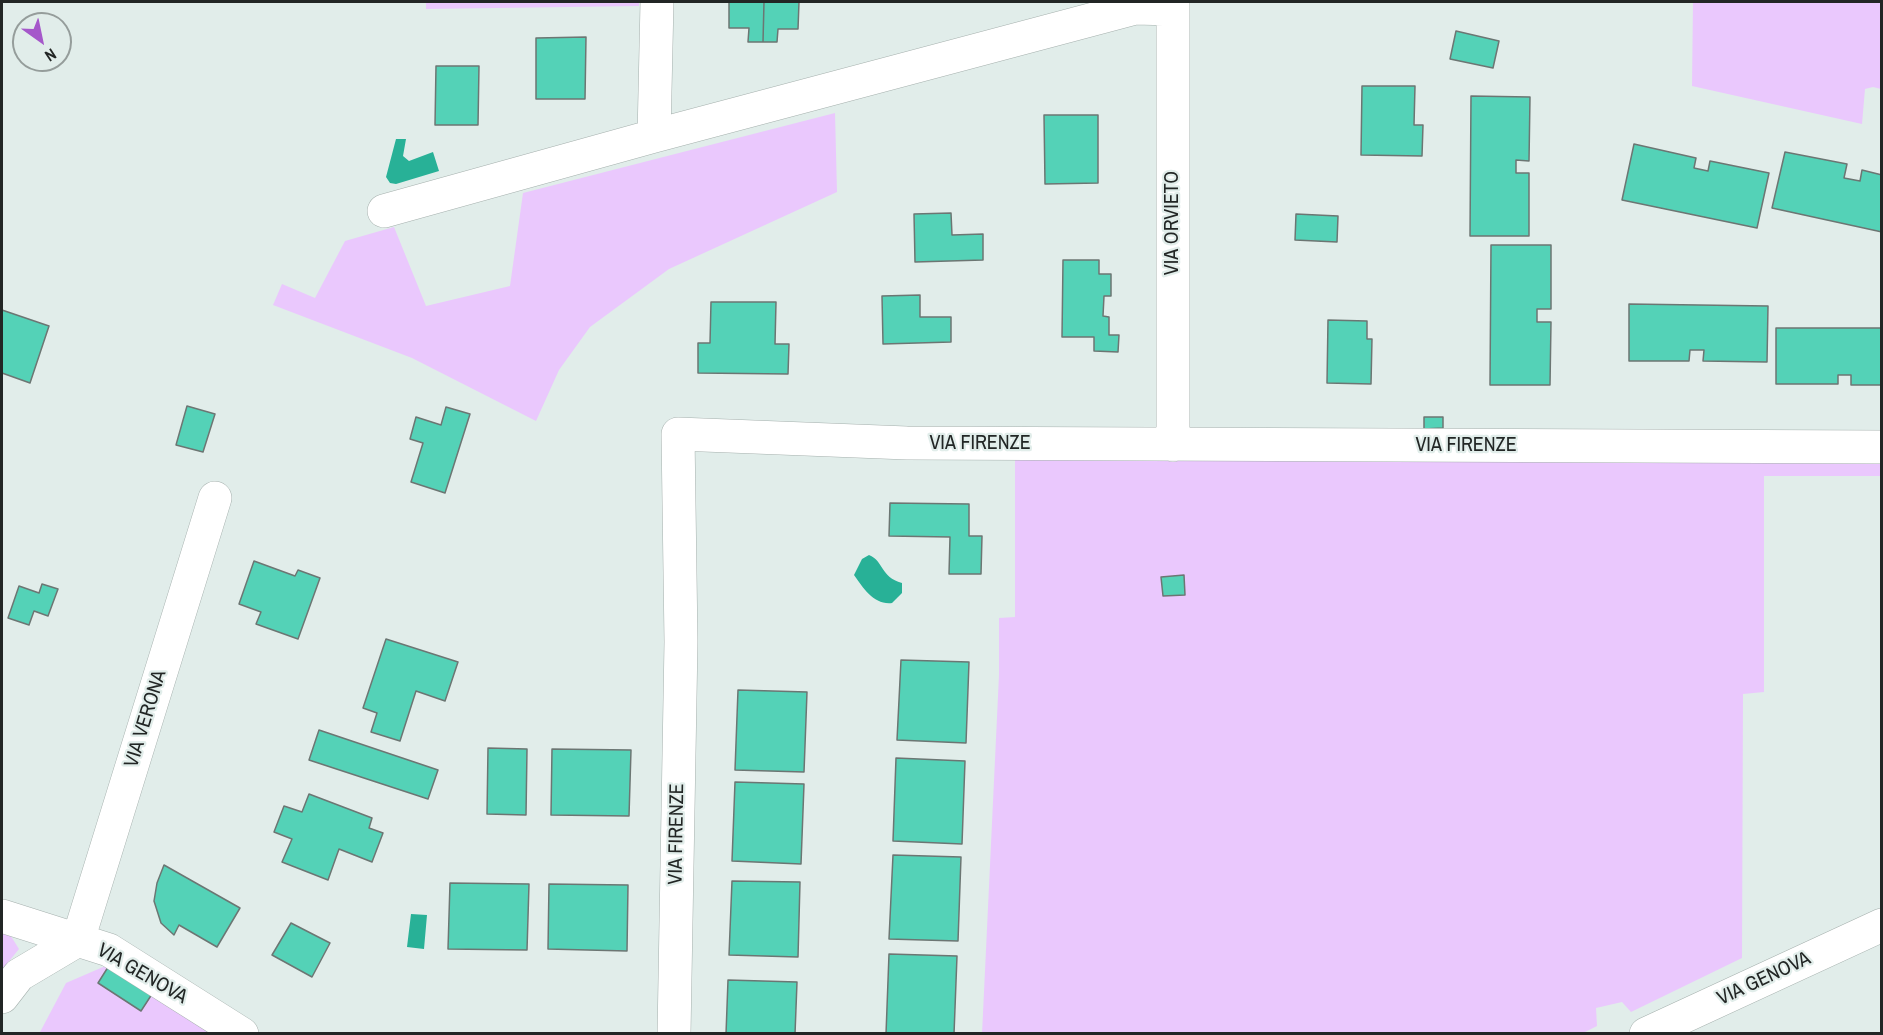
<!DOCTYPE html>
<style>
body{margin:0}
#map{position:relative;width:1883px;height:1035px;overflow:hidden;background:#e1edea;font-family:"Archivo Narrow",sans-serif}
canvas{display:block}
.frame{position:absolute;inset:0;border:3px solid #222625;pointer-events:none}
.north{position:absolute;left:12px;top:12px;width:60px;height:60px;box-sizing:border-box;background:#e1edea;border:2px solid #959d9b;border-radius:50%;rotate:147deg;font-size:16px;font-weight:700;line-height:24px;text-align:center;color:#222625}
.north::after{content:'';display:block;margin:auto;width:21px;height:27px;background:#a558ca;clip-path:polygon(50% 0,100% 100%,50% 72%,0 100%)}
</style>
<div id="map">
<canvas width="1883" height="1035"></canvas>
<div class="frame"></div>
<div class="north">N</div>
</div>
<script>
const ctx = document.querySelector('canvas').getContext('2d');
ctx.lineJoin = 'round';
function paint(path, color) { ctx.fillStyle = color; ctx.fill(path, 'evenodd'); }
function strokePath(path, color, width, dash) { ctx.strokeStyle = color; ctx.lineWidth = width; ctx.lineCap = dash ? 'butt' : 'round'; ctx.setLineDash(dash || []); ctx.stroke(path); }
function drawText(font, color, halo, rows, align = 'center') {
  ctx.font = font + ' "Archivo Narrow",sans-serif'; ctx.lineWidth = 4.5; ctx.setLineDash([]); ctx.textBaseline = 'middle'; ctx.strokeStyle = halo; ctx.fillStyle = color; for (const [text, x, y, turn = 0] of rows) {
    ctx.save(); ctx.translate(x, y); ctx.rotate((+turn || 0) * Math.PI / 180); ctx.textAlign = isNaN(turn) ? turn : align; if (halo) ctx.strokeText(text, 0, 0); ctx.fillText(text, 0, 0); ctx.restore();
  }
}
paint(new Path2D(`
 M426 2H639V6L426 9Z
 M1693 2H1881V89L1873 87 1865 89 1862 124 1692 86Z
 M835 113 837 192 669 269 590 327 559 370 536 421 412 358 273 305 282 284 315 298 345 241 394 227 426 306 510 286 523 193Z
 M1015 457 1881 463V476H1764V692L1743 694 1742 958 1631 1012 1622 1002 1596 1008 1597 1026 1583 1033 982 1034 999 675V618L1015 617Z
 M2 930 9 933 19 949 2 970Z
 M110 964 221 1034H39L66 983Z`), '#eac8fd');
paint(new Path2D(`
 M396 139H406L403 156 409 161 433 152 439 171 396 184 390 183 386 177Z
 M869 555C884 561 880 577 902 583V593L892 603C874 605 864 589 854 575L862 559Z
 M411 914 427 915 424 949 407 947Z`), '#28b197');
const building = new Path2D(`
 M729 2H764L763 42H748L749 28H729Z
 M764 2H799L798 29H778L777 42H763Z
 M1456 31 1499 41 1493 68 1450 59Z
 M586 37 585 99H536V38Z
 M436 66H479L478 125H435Z
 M1362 86H1415L1414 125H1423L1422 156 1361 155Z
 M1471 96 1530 97 1529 161 1516 160V173H1529V236H1470Z
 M1044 115H1098V183L1045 184Z
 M1634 144 1696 158 1694 168 1708 171 1710 161 1769 173 1757 228 1622 200Z
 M1785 152 1847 164 1844 178 1860 181 1862 170 1882 175V232L1772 208Z
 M951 213 952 235 983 234V260L915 262 914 214Z
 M1296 214 1338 216 1337 242 1295 240Z
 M1491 245H1551V309H1537V322H1551L1550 385H1490Z
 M1063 260H1099V274H1111V296H1104L1103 316 1109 317V335H1119L1118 352 1094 351V337H1062Z
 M920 295V317H951V342L883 344 882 296Z
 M711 302H776L775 344H789L788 374 698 373V343H710Z
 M1629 304 1768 306 1767 362 1703 361 1704 350H1690L1689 361H1629Z
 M2 310 49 326 30 383 2 373Z
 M1328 320 1367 321V339H1372L1371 384 1327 383Z
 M1776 328H1882V385H1851V375H1838V384H1776Z
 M187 406 215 414 203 452 176 445Z
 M446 407 470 414 445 493 411 482 423 443 410 439 416 417 441 425Z
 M1424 417H1443V428L1424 429Z
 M890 503 969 504V536H982L981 574H949L950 537 889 536Z
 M254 561 295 576 298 570 320 578 298 639 256 624 261 612 239 604Z
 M1184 575 1185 595 1163 596 1161 577Z
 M42 584 58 589 48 616 34 611 29 625 8 618 19 586 39 593Z
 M386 639 458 662 445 701 416 691 400 741 371 732 377 713 363 708Z
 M901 660 969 662 966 743 897 740Z
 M738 690 807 692 804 772 735 770Z
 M319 730 438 770 428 799 309 760Z
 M488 748 527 749 526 815 487 814Z
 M552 749 631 750 629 816 551 815Z
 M896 758 965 761 962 844 893 841Z
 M735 782 804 784 801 864 732 861Z
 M309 794 372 818 369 828 383 833 372 862 339 849 328 880 282 862 292 839 274 832 284 806 302 812Z
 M893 855 961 857 958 941 889 939Z
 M164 865 240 908 217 947 179 925 174 935 161 923 154 901 157 883Z
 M732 881 800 882 798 957 729 955Z
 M450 883 529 884 527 950 448 949Z
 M549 884 628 885 627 951 548 949Z
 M291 923 330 943 312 977 272 955Z
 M889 954 957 956 954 1034H886Z
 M110 964 154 991 141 1011 98 983Z
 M728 980 797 982 795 1034H726Z`);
paint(building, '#54d2b7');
strokePath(building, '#6c7673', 1.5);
const minor = new Path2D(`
 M654 136 657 2
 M384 211 654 136 1135 8 1173 9
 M1173 445V2
 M2 916 109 950 242 1034
 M2 997 19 975 78 940 215 498
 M674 1034 681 642 678 434 907 443 1882 447
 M1646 1034 1882 925`);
strokePath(minor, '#a5b0ad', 34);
strokePath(minor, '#fff', 33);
drawText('20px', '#222625', '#e1edea', [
 ["VIA ORVIETO",1173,223,-90],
 ["VIA FIRENZE",980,444],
 ["VIA FIRENZE",1466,446],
 ["VIA VERONA",146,719,-73],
 ["VIA FIRENZE",677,834,-89],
 ["VIA GENOVA",142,974,30],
 ["VIA GENOVA",1764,979,-25]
]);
</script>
